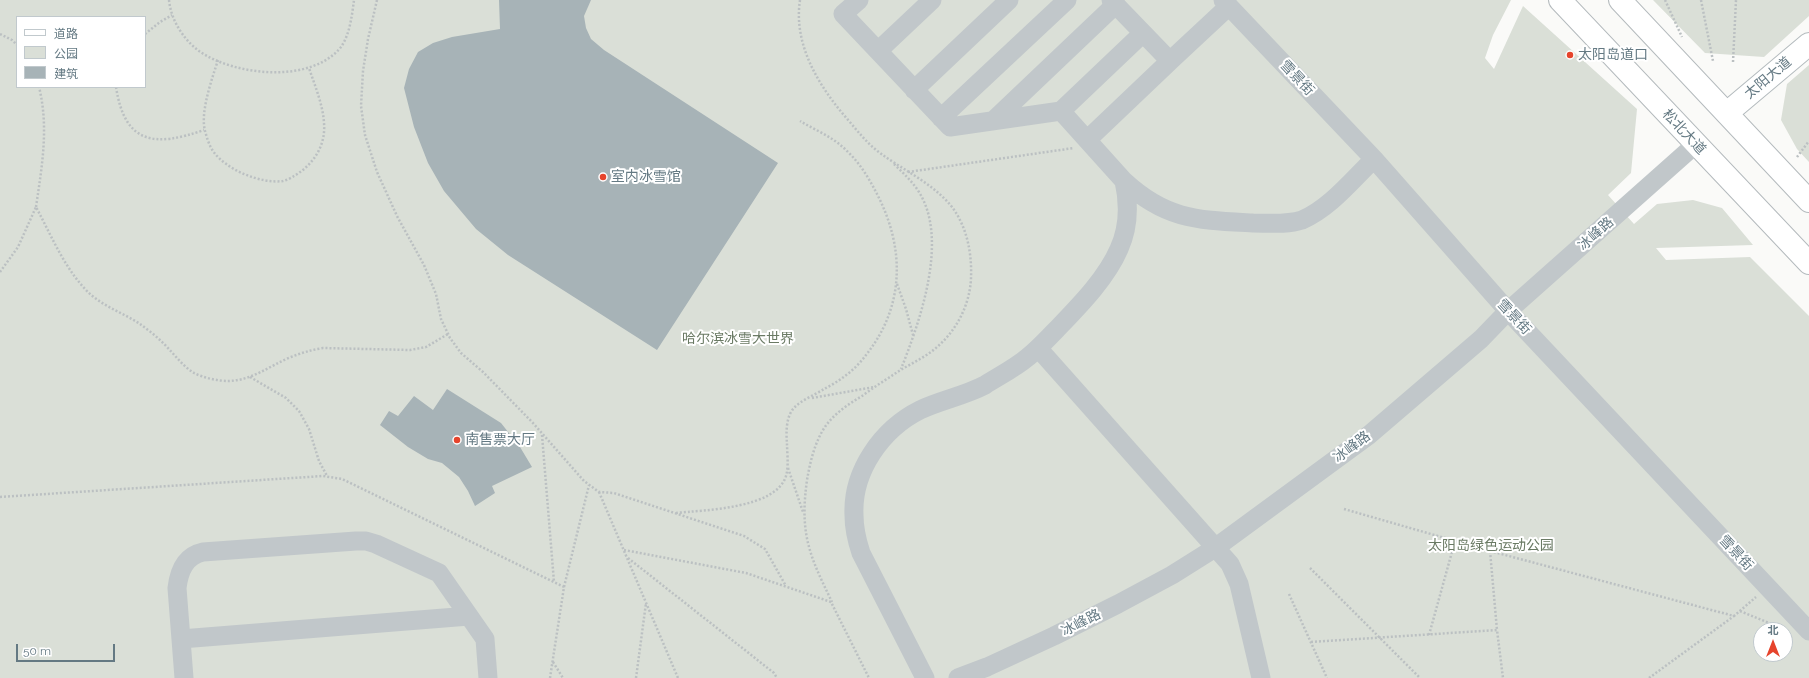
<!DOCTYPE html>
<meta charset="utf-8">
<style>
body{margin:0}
#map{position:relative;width:1809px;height:678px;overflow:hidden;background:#fafaf8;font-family:Raleway,"Noto Sans SC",sans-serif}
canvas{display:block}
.legend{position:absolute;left:16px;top:16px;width:130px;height:72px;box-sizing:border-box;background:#fff;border:1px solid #c1c9cd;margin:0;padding:5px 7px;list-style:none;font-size:12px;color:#647983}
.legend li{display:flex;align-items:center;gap:8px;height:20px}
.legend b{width:20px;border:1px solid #c1c9cd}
.north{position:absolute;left:1753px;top:622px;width:40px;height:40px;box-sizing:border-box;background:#fff;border:1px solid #c1c9cd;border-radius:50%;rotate:0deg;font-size:11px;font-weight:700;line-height:16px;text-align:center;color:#647983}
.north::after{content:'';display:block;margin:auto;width:14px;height:18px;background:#e6442c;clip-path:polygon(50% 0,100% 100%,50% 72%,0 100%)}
.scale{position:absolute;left:16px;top:644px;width:99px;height:18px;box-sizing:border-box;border:2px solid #647983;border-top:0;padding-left:5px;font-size:12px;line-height:14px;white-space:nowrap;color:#647983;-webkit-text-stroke:3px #fff;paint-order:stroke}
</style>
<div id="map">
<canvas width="1809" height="678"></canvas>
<ul class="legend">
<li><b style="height:5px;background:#fff"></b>道路</li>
<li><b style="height:11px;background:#dadfd7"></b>公园</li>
<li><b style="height:11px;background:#a7b3b7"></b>建筑</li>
</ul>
<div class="north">北</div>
<div class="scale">50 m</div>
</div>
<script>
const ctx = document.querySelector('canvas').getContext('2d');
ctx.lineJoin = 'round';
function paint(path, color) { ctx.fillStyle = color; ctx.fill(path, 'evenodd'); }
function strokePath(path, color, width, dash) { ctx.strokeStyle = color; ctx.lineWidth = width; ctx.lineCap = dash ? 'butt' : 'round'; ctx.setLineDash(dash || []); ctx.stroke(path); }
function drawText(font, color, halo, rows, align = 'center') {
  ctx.font = font + ' Raleway,"Noto Sans SC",sans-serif'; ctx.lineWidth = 4; ctx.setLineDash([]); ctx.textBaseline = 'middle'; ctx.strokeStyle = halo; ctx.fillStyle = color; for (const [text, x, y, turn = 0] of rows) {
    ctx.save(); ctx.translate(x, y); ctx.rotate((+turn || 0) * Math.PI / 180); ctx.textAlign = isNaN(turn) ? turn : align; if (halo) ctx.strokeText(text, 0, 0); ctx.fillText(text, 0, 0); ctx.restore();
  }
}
paint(new Path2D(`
 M0 0H1511L1493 35 1485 58 1494 69 1523 6 1637 109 1631 173 1608 195 1634 224 1657 204 1693 200 1722 208 1753 245 1656 248 1666 260 1750 257 1809 316V678H0ZM17 17H145V87H17ZM1761 630H1785V654H1761Z
 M1653 0H1809V16L1764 57 1705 53Z
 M1809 65V162L1797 149 1781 120 1787 84Z`), '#dadfd7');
paint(new Path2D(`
 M499 0H591L584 16 586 28 591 39 604 50 778 163 657 350 508 255 476 229 444 191 428 163 414 127 404 88 409 69 418 52 433 43 452 37 500 29Z
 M447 389 501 423 520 447 532 467 492 486 495 493 475 506 468 491 459 477 442 463 428 459 408 447 380 425 389 411 398 416 414 396 433 410Z`), '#a7b3b7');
const major = new Path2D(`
 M1727 113 1809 44`);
const highway = new Path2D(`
 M1560 0 1809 263
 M1620 0 1809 201`);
strokePath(major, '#b4bbbe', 24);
strokePath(highway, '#b4babd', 24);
strokePath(new Path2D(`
 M169 0C171 20 183 39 199 51 235 76 311 84 341 47 350 34 352 15 354 0
 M377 0 368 39 363 71 361 106 365 135 377 172 397 216 424 265 436 294 441 319 450 338 461 353 483 372 533 423 584 481 599 492 614 493 744 536 765 549 786 586
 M800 0C793 46 820 88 849 121 859 133 868 144 880 153 903 170 934 184 952 207 967 227 972 253 971 278 970 304 957 330 937 347 926 357 912 363 899 371 887 379 874 387 862 396 847 405 832 415 823 430 814 445 810 463 807 480 804 502 803 522 808 543 813 564 823 583 832 602
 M1665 0 1682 37
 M1701 0 1713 61
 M0 34 12 40 17 45
 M145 34 160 22 172 15
 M218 60C212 79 200 112 205 131 207 138 209 145 213 151 226 170 261 184 283 181 287 180 291 178 294 176 313 165 326 146 324 123 323 105 315 86 309 68
 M1733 62 1736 0
 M116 87C125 145 155 147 204 130
 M1797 157 1809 141
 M894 164C903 173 912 181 919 192 949 240 920 321 901 369
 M908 172 1074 148
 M36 207C42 166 49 127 39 87
 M0 272 18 247 36 207C51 235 64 267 86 290 101 306 122 312 140 324 147 329 155 335 161 341 172 351 181 365 194 373 204 378 218 381 229 381 253 380 269 366 291 357 301 353 311 350 323 348L410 350 426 347 448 334
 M897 284 906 309 913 335
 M250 377 286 398 299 411 309 429 319 461 327 476
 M812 398 874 387
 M542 435 554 582
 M788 468 803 512
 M599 492 678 678
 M0 497 323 476 342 479 564 587 550 678
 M1344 509 1490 551 1497 630
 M676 513C703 510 776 509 786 476 789 466 787 453 787 443 786 433 786 416 794 408 801 400 815 395 824 389 840 381 856 369 866 355 905 306 905 248 877 194 869 178 859 162 846 150 833 137 815 130 800 121
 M624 550 746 573 831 602 869 678
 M1490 551 1734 616 1756 597
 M628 558 774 673 777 678
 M1310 568 1420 678
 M564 587 589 485
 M1289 594 1327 678
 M1740 611 1786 630
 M1429 635 1455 541
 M1311 642 1497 630 1503 678
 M553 662 563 678
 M636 678 646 603
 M1649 678 1734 616`), '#bbc0c2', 2.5, [2, 2]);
strokePath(new Path2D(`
 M859 0 843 14 950 127 1061 111
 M1111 0 1143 33
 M1223 0 1374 159 1508 311 1809 631
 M878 51 932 0
 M914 90 1009 0
 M941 118 1067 0
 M993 121 1116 4
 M1087 140 1170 61
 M1124 181C1166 220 1198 220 1253 223 1268 223 1287 225 1302 220 1330 208 1352 180 1374 159
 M1038 348 1230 564 1239 584 1261 678
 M181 639 469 616
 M184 678 177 588C179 571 185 556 203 552L356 541H366L376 544 439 573 485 639 488 678
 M925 678 861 553C857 541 854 528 854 515 852 471 882 429 920 410 941 400 964 396 985 385 999 376 1015 368 1028 357 1038 349 1047 339 1056 330 1079 306 1106 279 1119 249 1129 227 1129 203 1124 181L1061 111 1143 33 1170 61 1229 6
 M958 678 987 667 1054 636 1118 604 1172 575 1215 548 1369 435 1481 339 1508 311 1696 144`), '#c1c7ca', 19);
strokePath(major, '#fff', 22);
strokePath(highway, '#fff', 22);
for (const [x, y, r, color] of [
 [1570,55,4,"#e6442c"],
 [603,177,4,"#e6442c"],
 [457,440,4,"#e6442c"]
]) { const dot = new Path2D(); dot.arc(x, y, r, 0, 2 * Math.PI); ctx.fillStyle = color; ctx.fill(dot); strokePath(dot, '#fff', 1.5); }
drawText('14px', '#647983', '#fff', [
 ["太阳岛道口",1578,55],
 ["室内冰雪馆",611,177],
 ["南售票大厅",465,440]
], 'left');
drawText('14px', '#647983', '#fff', [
 ["雪景街",1297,78,47],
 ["太阳大道",1768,78,-40],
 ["松北大道",1684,132,47],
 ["冰峰路",1596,234,-42],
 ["雪景街",1514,317,47],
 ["冰峰路",1352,447,-37],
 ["雪景街",1736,553,47],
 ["冰峰路",1081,623,-27]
]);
drawText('14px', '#6a7a64', '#fff', [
 ["哈尔滨冰雪大世界",738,339],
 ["太阳岛绿色运动公园",1491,546]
]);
</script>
